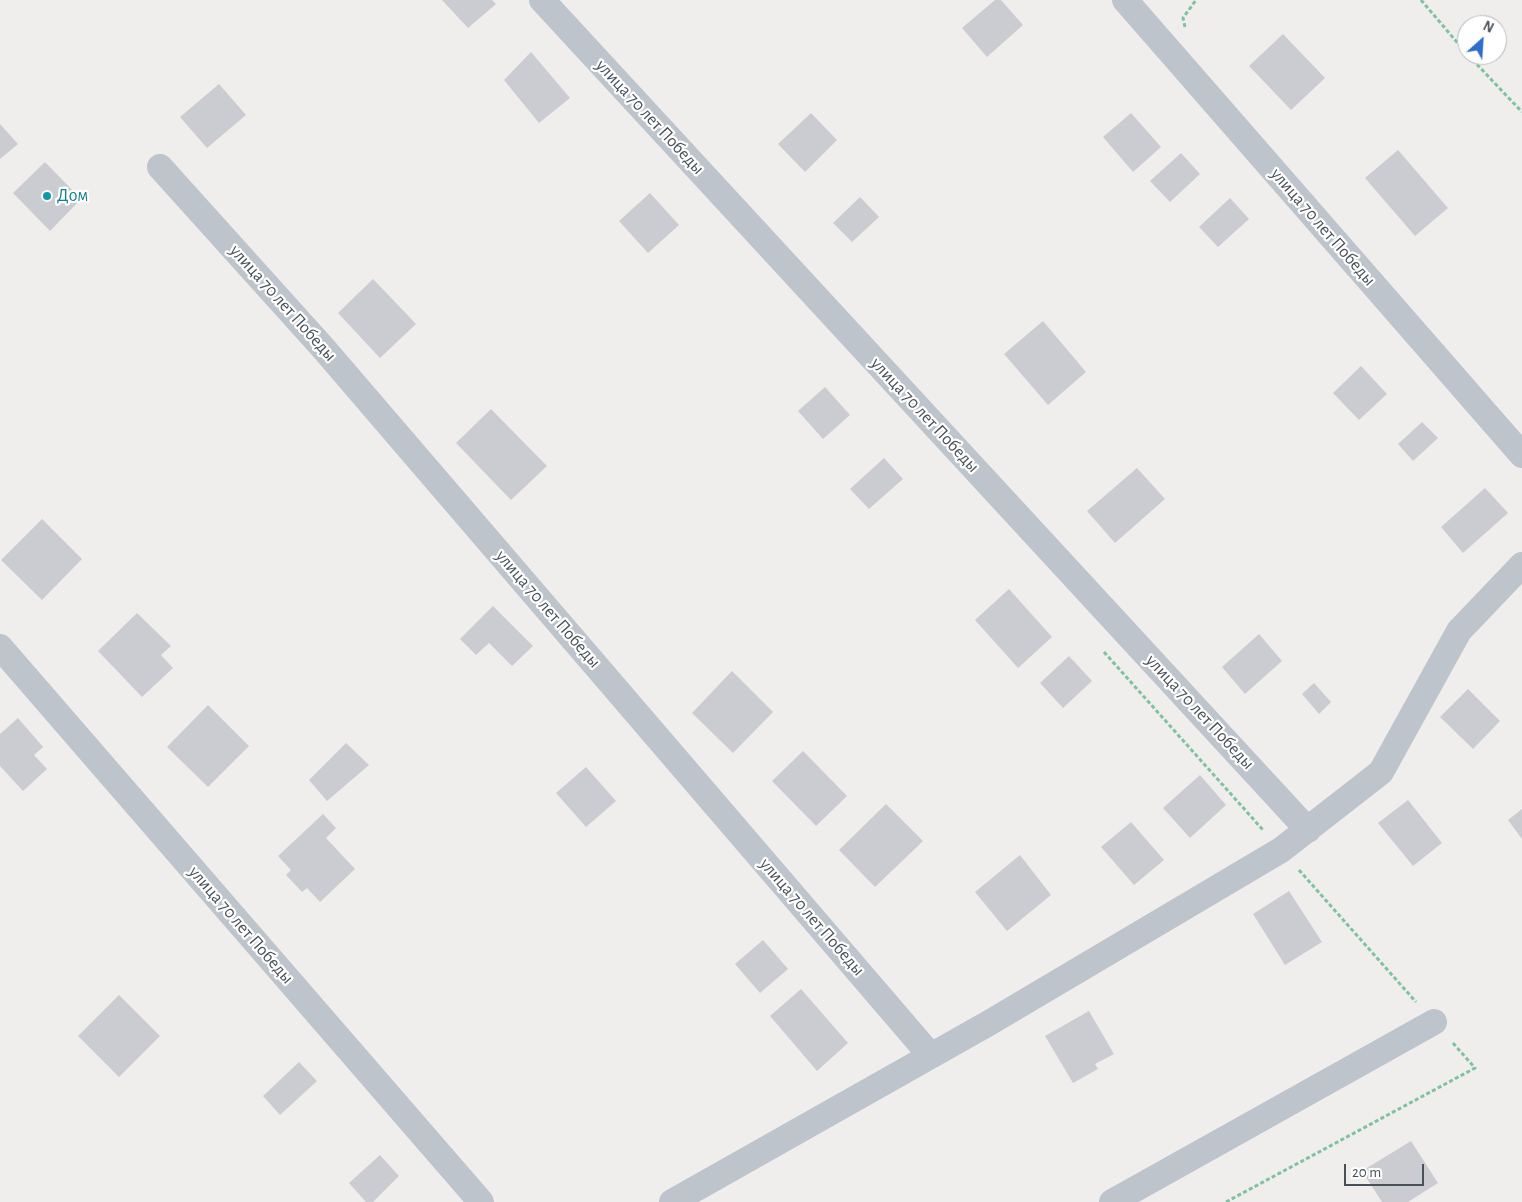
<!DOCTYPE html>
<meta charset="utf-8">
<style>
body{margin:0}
#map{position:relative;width:1522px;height:1202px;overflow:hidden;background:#f0eded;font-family:"Alegreya Sans",sans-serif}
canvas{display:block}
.north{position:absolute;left:1457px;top:15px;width:50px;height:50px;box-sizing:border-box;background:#fff;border:1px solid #b6b9bc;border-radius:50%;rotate:26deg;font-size:14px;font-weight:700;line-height:20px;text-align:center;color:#485058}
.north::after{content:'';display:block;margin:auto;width:18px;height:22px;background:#2e6ec9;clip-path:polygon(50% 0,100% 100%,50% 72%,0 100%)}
.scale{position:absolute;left:1344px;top:1164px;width:80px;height:22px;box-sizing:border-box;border:2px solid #485058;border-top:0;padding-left:6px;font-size:15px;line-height:18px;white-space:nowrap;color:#485058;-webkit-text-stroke:4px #fff;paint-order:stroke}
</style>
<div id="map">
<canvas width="1522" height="1202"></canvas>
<div class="north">N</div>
<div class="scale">20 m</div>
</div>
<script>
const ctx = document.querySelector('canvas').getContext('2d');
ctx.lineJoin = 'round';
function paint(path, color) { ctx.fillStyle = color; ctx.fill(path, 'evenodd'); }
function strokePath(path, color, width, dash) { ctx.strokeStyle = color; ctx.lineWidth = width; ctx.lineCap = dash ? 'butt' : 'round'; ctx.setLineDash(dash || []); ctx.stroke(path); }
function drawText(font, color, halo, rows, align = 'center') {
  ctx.font = font + ' "Alegreya Sans",sans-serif'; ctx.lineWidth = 4.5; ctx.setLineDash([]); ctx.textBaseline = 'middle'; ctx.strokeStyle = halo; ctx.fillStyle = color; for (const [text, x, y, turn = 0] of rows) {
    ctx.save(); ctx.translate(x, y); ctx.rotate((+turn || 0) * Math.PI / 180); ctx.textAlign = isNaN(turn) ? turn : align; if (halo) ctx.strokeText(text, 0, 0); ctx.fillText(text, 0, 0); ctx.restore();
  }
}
paint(new Path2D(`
 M442 0H492L496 4 468 28Z
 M995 0H1001L1023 25 987 57 962 28Z
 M1283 34 1325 78 1291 110 1249 66Z
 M531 52 570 98 539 123 504 80Z
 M219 84 246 115 207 148 180 117Z
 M811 113 837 140 805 172 778 144Z
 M1131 113 1161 147 1133 172 1103 137Z
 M0 124 18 144 0 159Z
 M1398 150 1448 208 1415 236 1365 178Z
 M1181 153 1200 174 1170 202 1150 181Z
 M45 162 81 199 50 231 13 193Z
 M650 193 679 225 648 253 619 221Z
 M860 197 879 217 852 242 833 223Z
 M1230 198 1249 219 1218 247 1199 227Z
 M373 279 416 324 380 358 338 313Z
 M1043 321 1086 372 1048 405 1004 354Z
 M1361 366 1387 394 1359 420 1333 393Z
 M825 387 850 415 823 439 798 411Z
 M491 409 547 466 511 500 456 443Z
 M1422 422 1438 438 1413 461 1398 444Z
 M884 458 903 479 869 509 850 489Z
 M1137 468 1165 499 1115 543 1087 511Z
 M1485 488 1508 513 1463 553 1441 527Z
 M42 519 82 559 42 600 1 560Z
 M1009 589 1052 637 1018 668 975 620Z
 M493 606 533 646 512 666 489 643 476 655 460 639Z
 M137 613 171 646 161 655 173 668 142 697 98 651Z
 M1259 634 1282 661 1245 694 1222 667Z
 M1069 656 1092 681 1063 708 1040 683Z
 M732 671 773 712 733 753 692 713Z
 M1314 683 1331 702 1319 714 1302 694Z
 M1468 689 1500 721 1473 749 1440 717Z
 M208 705 249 746 208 787 167 747Z
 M18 718 43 747 34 755 47 769 23 791 0 766V734Z
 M346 743 369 765 327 801 309 780Z
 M803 751 847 796 816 826 772 781Z
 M586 767 616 801 586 827 556 793Z
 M1200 775 1226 805 1190 838 1163 808Z
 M1408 800 1442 843 1413 866 1378 823Z
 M886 804 923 841 875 887 839 850Z
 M1522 809V839L1508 820Z
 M323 814 336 828 326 838 355 869 320 902 307 888 302 892 286 875 291 870 278 856Z
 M1131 822 1164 860 1134 885 1101 847Z
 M1020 855 1051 895 1007 931 975 892Z
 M1289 891 1322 942 1285 965 1253 914Z
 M763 940 788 969 760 993 735 964Z
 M801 989 848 1043 817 1071 770 1016Z
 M119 995 160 1036 119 1077 78 1036Z
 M1089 1011 1114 1054 1095 1064 1098 1069 1073 1083 1045 1036Z
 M299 1062 317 1081 280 1115 263 1096Z
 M1411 1141 1438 1183 1408 1202H1382L1362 1171Z
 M380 1155 399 1176 373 1202H366L349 1183Z`), '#cbccd1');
strokePath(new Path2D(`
 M1421 0 1467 54
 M1185 27 1183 18 1196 0
 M1468 55 1522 112
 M1104 652 1263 830
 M1299 870 1416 1002
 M1226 1202 1475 1068 1452 1042`), '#7cc3a1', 3, [4, 2.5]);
strokePath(new Path2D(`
 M542 0 1308 830
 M1125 0 1522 455
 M160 167 324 349 931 1056
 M0 647 481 1202
 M672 1202 989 1023 1281 850 1381 772 1459 631 1522 565
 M1112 1202 1434 1022`), '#bdc4cb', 26);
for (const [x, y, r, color] of [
 [47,196,5,"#0f9aa8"]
]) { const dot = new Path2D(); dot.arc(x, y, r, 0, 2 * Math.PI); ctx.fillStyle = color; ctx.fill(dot); strokePath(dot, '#fff', 2); }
drawText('18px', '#485058', '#fff', [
 ["улица 70 лет Победы",650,117,47],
 ["улица 70 лет Победы",1323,227,49],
 ["улица 70 лет Победы",283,303,48],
 ["улица 70 лет Победы",925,415,47],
 ["улица 70 лет Победы",548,609,49],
 ["улица 70 лет Победы",1200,712,47],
 ["улица 70 лет Победы",812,917,49],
 ["улица 70 лет Победы",241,925,49]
]);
drawText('18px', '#0d838f', '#fff', [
 ["Дом",57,196]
], 'left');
</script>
